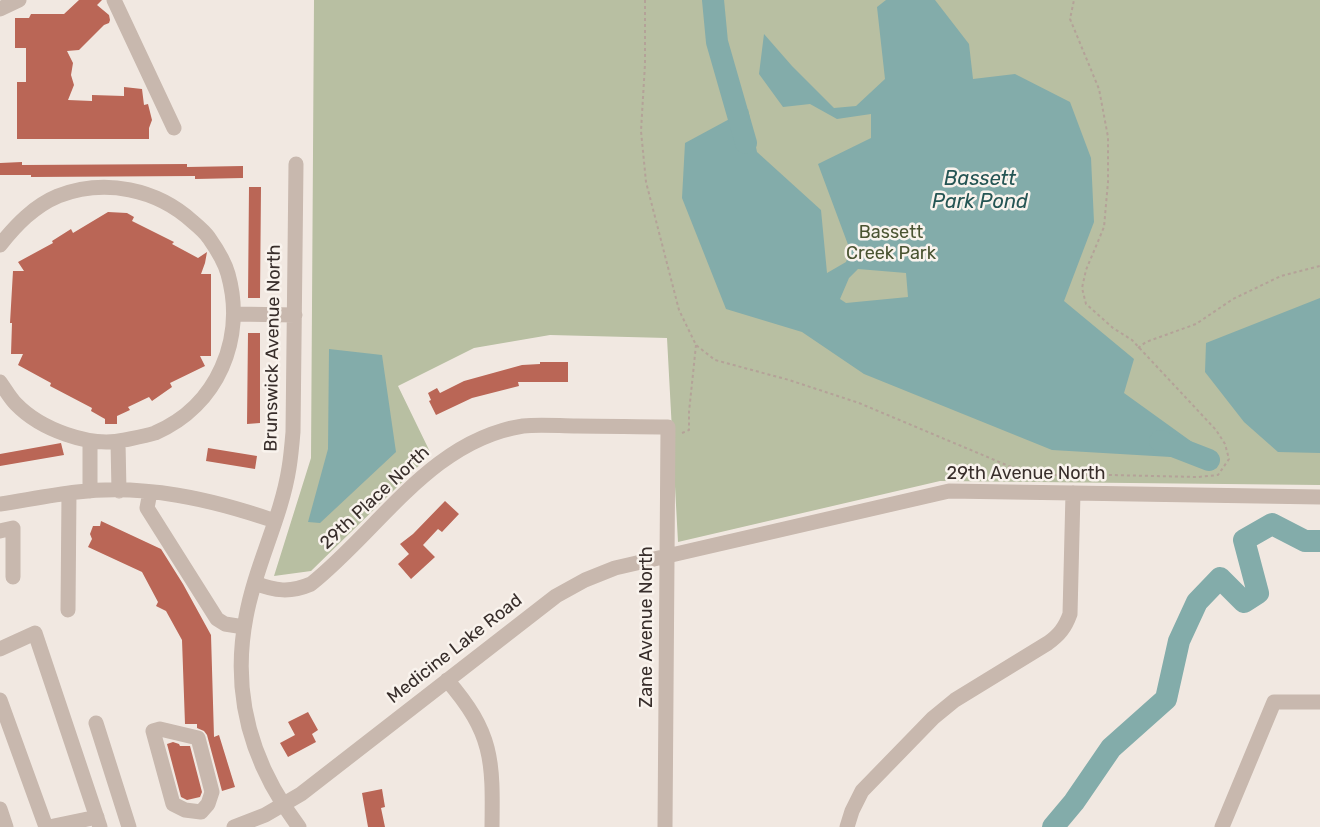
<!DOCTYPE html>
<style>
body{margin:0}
canvas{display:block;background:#f1e8e1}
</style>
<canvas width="1320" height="827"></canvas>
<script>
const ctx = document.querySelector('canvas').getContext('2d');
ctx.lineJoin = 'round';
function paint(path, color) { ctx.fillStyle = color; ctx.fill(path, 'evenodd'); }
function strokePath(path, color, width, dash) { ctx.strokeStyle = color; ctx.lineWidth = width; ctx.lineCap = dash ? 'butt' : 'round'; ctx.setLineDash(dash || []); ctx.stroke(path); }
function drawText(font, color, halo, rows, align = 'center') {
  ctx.font = font + ' Rubik,sans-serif'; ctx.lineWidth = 5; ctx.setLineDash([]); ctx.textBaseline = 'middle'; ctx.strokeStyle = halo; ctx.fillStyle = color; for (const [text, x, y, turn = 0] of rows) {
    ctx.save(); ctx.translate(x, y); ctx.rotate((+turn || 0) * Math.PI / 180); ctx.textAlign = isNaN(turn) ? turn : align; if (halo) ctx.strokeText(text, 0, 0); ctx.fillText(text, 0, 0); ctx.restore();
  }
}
paint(new Path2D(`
 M314 0H1320V485L940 481 678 542 667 338 550 335 474 348 398 386 431 454 311 571 274 576 311 458Z`), '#b8bfa2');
paint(new Path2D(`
 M886 0H935L969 44 973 79 1015 74 1070 102 1091 158 1094 222 1064 301 1134 359 1124 393 1192 442 1188 458 1052 450 864 374 802 332 726 309 682 198 685 143 748 109 757 152 821 210 827 273 846 262 850 250 818 164 871 138V114L837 119 810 104 783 107 759 74 764 34 792 66 834 108 856 106 885 79 877 7ZM858 269 906 273 908 297 846 303 840 299 849 278Z
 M1320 298V453L1278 452 1244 422 1205 372 1206 343Z
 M329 349 382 355 396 452 320 523 308 522 328 449Z`), '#83acaa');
strokePath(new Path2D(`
 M713 0 717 42 746 143
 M1160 441 1209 460
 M1053 827 1074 802 1111 748 1166 699 1179 641 1197 602 1220 578 1244 602 1258 593 1244 540 1272 524 1305 541H1320`), '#83acaa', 22);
paint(new Path2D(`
 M79 0H102L97 5 109 15 110 20 109 23 104 25 79 50 67 51 73 63 71 75 74 85 68 100 92 101V95L124 96V87L142 89 144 105 148 104 152 120 149 128V139H17V82H26V48H15V18H29L31 14H64Z
 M22 162V165L187 164V167L243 166V178L195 179V176L31 177V175H0V163Z
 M249 187H261L260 298H248Z
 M108 212 127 213 134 217 132 221 174 242 172 244 198 258 207 252 205 263 201 274H211V356H200L205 366 170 383 172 387 152 401 149 397 128 407 130 410 117 416V424H105V419L91 411 92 408 50 386 51 383 18 365 23 354H11L12 323H10L13 271H24L18 262 53 243 52 241 71 229 73 233Z
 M248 333H260V423L247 424Z
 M540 362H568V382H518L519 386 472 398 436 415 429 401 431 400 428 393 437 388 440 393 464 381 522 365 540 364Z
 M61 443 64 455 0 466V454Z
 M208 448 257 456 255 469 206 461Z
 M445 501 459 514 442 532 438 529 423 545 435 557 411 579 398 564 409 554 400 544 413 534Z
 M101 521 161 549 183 584 211 635 214 737 219 735 235 787 222 791 207 735 204 731 197 728V724H185L182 640 166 611 156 606 158 602 142 572 88 547 92 539 90 534 93 526H100Z
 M308 712 318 730 312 734 316 742 288 757 280 743 295 735 288 722Z
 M173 742 179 744 180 746H190L202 792 200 797 187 800 181 797 167 744Z
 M382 789 385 807 381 808 385 827H368L362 793Z`), '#ba6656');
strokePath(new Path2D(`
 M645 0V64L641 131 646 182 679 310 696 345 715 360 789 380 859 403 1023 472 1054 475H1110L1198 477 1218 475 1229 459 1225 444 1216 430 1132 340 1113 328 1086 304 1082 288 1086 270 1104 227 1108 182V137L1099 89 1070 19 1074 0
 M1138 348 1146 342 1196 324 1233 299 1281 276 1320 266
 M682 433 689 430V412L696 345`), '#b4a298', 2, [3, 3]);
strokePath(new Path2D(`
 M114 0 174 128
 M0 9 19 0
 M296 164 293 432C292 444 291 456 289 468 281 519 255 566 246 617 231 695 252 765 299 827
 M0 245C16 225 34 206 58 196 105 178 157 189 193 222 199 227 205 232 209 238 216 248 225 263 228 274 246 338 218 406 155 433 146 436 134 438 124 440 90 448 40 429 16 404 10 398 5 389 0 382
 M235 314 295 315
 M90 441V491
 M118 442 119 491
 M150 492 147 508 217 619 225 624 244 627
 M0 504C26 500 51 495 77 492 145 484 211 499 275 521
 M0 531 13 528V577
 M255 583C275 591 290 593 311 584 379 530 431 440 523 426 540 424 560 426 577 426 608 426 638 427 668 427L665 827
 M68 610 69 493
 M0 649 35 633 100 827
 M447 680C493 733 493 760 492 827
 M0 700 46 827
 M96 723 129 827
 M160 729 198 738 212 792 208 804 201 812 185 810 173 804 153 731Z
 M0 809 6 827
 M49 827 97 817
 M234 827 265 815 301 794 556 596 585 580 615 568 949 491 1320 497
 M847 827 852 811 862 791 933 718 955 700 1048 643C1059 635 1065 628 1070 614L1073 493
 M1222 827 1274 702H1320`), '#c8b8ae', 15);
drawText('18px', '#4a5432', '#f9f3ed', [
 ["Bassett",891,233],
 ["Creek Park",891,254]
]);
drawText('18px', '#382e2b', '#f9f3ed', [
 ["Brunswick Avenue North",273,348,-89],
 ["29th Avenue North",1026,474],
 ["29th Place North",375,498,-43],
 ["Zane Avenue North",647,627,-90],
 ["Medicine Lake Road",455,649,-38]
]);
drawText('italic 20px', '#255554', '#f9f3ed', [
 ["Bassett",980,179],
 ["Park Pond",980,202]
]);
</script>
